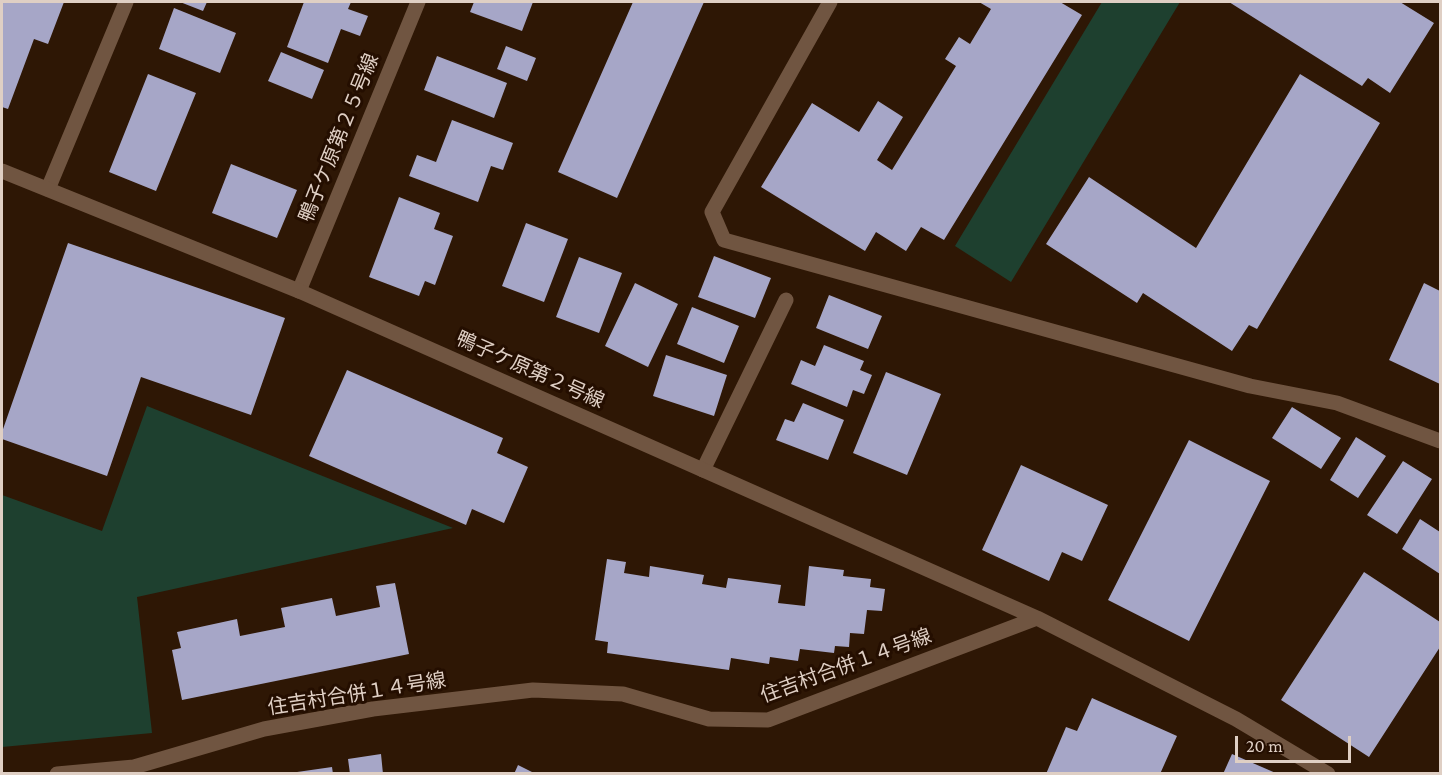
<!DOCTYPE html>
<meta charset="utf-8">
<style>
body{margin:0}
#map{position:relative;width:1442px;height:775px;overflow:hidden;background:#2e1705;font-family:"Crimson Pro",serif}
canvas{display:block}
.frame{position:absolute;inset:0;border:3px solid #dfcfc4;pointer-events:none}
.scale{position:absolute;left:1235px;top:736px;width:116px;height:27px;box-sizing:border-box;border:3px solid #dfcfc4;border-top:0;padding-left:8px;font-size:18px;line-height:21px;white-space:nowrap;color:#dfcfc4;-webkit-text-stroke:4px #240e00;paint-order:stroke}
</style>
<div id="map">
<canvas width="1442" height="775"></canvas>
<div class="frame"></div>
<div class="scale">20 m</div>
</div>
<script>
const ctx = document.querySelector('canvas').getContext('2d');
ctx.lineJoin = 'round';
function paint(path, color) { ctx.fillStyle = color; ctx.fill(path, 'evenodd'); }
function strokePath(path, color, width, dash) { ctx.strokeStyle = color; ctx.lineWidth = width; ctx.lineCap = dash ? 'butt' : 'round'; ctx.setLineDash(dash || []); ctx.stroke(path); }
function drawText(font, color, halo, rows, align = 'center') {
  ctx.font = font + ' "Crimson Pro","Noto Sans JP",serif'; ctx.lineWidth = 6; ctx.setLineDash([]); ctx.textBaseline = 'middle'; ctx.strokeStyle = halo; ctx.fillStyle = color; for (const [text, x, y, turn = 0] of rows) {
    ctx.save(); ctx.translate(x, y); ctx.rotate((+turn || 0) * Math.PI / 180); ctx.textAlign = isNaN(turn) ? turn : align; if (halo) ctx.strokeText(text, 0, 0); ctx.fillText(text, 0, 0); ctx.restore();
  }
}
paint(new Path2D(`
 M1102 2H1180L1011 282 955 246Z
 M147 406 453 528 137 597 152 733 2 747V495L102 531Z`), '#1e402f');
paint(new Path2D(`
 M2 2H64L48 44 34 39 8 109 2 107Z
 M180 2H207L203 11Z
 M304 2H351L348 9 368 16 360 36 341 29 328 63 287 47Z
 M474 2H533L522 31 470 12Z
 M633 2H704L617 198 558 172Z
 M979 2H1060L1082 15 944 240 921 227 906 251 876 232 865 251 761 187 812 103 859 132 878 101 903 117 877 160 892 170 956 66 945 59 959 37 970 44 991 9Z
 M1229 2H1400L1434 23 1390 93 1368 78 1362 86Z
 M174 8 236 33 220 73 159 49Z
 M506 46 536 58 527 81 497 69Z
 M281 52 324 70 312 99 268 81Z
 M437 56 507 83 494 118 424 90Z
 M148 74 196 93 156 191 109 172Z
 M1300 74 1380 123 1257 329 1249 325 1232 351 1143 293 1137 303 1046 244 1089 177 1196 248Z
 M452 120 513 143 503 170 491 166 478 202 409 176 417 155 436 162Z
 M231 164 297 190 277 238 212 213Z
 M399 197 440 213 434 229 453 236 435 285 425 281 419 296 369 277Z
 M526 223 568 239 544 302 502 286Z
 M68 243 285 318 251 415 141 377 107 476 2 439V432Z
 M714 256 771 278 755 318 698 297Z
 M579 257 622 273 599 333 556 317Z
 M635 283 678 304 648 367 605 346Z
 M1424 283 1440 291V384L1389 360Z
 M829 295 882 316 868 349 816 328Z
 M692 307 739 326 724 363 677 344Z
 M824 345 864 361 860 370 872 375 864 394 853 390 847 407 791 384 801 360 815 366Z
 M666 355 727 375 714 416 653 396Z
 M347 370 503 438 497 453 528 467 504 523 472 509 466 525 309 456Z
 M886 372 941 394 907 475 853 453Z
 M803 403 844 420 828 460 776 440 785 419 794 422Z
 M1292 407 1341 438 1321 469 1272 438Z
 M1356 437 1386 456 1358 498 1330 480Z
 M1189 440 1270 481 1189 641 1108 600Z
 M1403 461 1432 479 1397 534 1367 515Z
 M1021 465 1108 505 1082 561 1062 552 1049 581 982 550Z
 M1420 519 1440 532V574L1402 549Z
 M607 559 626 562 624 573 649 577 650 566 704 575 702 584 726 588 728 578 781 585 778 603 805 606 809 566 844 570 843 576 871 579 870 587 885 589 882 611 867 610 864 634 850 633 849 647 835 646 834 653 800 649 798 661 770 657 769 664 731 658 729 670 607 653 608 642 595 640Z
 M1364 572 1440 622V647L1369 757 1281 700Z
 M395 583 409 654 182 700 172 650 181 648 177 632 237 619 240 636 285 627 281 608 332 598 336 616 380 607 376 586Z
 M1092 698 1177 736 1160 774H1046L1066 727 1077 731Z
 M381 754 383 774H350L348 759Z
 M1232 754 1278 774H1223Z
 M518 765 536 774H514Z
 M332 767 333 774H297V772Z`), '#a6a6c7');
strokePath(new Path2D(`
 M830 2 712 212 724 240 1250 386 1337 403 1440 441
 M48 189 126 2
 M299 291 418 2
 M703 470 786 300`), '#705541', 15);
strokePath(new Path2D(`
 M2 171 299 291 1037 618 1236 719 1328 774
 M57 774 134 767 264 729 373 709 533 690 623 694 709 719 768 720 1037 618`), '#705541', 15);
drawText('20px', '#dfcfc4', '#240e00', [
 ["鴨子ケ原第２５号線",339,138,-68],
 ["鴨子ケ原第２号線",530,370,24],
 ["住吉村合併１４号線",846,666,-20],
 ["住吉村合併１４号線",357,694,-9]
]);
</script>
